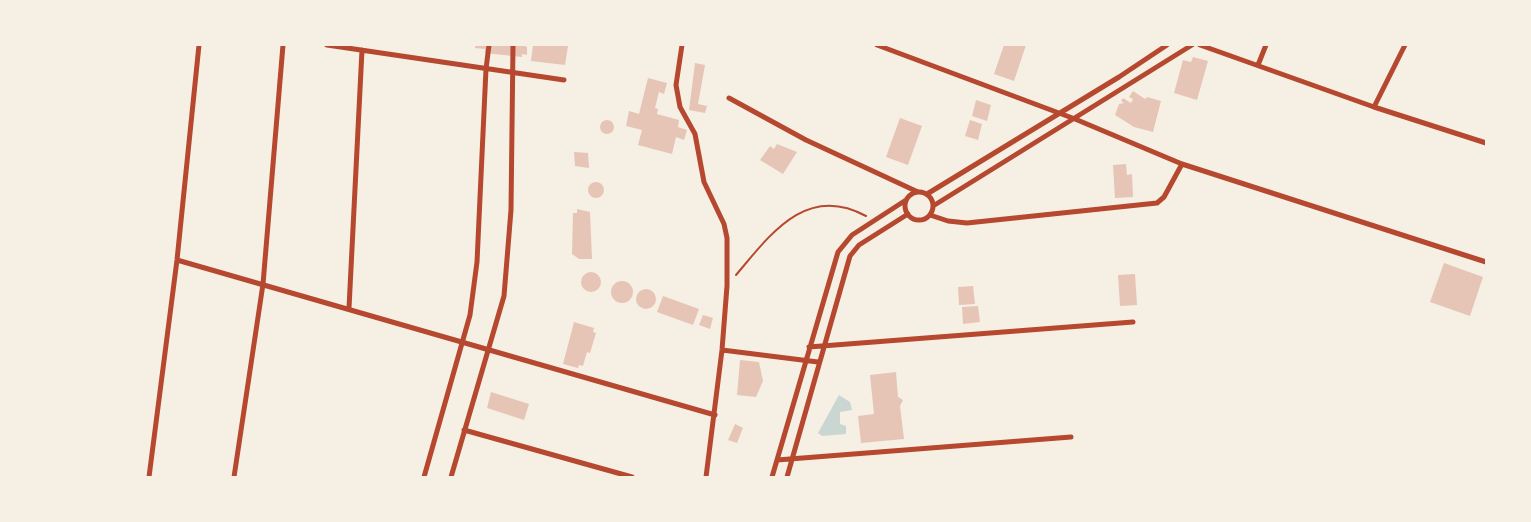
<!DOCTYPE html>
<style>
body{margin:0}
#map{position:relative;width:1531px;height:522px;overflow:hidden;background:#f6efe4;font-family:Overpass,sans-serif}
canvas{display:block}
.frame{position:absolute;inset:0;border:46px solid #f6efe4;pointer-events:none}
</style>
<div id="map">
<canvas width="1531" height="522"></canvas>
<div class="frame"></div>
</div>
<script>
const ctx = document.querySelector('canvas').getContext('2d');
ctx.lineJoin = 'round';
function paint(path, color) { ctx.fillStyle = color; ctx.fill(path, 'evenodd'); }
function strokePath(path, color, width, dash) { ctx.strokeStyle = color; ctx.lineWidth = width; ctx.lineCap = dash ? 'butt' : 'round'; ctx.setLineDash(dash || []); ctx.stroke(path); }
paint(new Path2D(`
 M839 395 850 402 852 410 840 412V424L846 426V434L822 436 818 433Z`), '#c9d6d2');
paint(new Path2D(`
 M475 45H523L527 47V55L522 54V57L485 53V49L475 48Z
 M533 45 568 46 565 65 531 61Z
 M1004 45H1026L1014 81 994 74Z
 M1193 57 1208 61 1197 100 1174 93 1183 60 1191 62Z
 M695 63 705 65 698 104 707 106 705 113 689 110Z
 M648 78 667 83 664 94 659 92 655 108 658 109 657 114 679 120 678 127 687 130 684 140 676 137 672 154 638 145 642 130 626 126 629 111 639 114Z
 M1133 91 1145 99 1147 97 1161 101 1153 132 1134 127 1115 115 1119 104 1124 103 1121 101 1123 98 1131 103 1133 99 1129 97Z
 M976 100 991 105 987 121 972 116Z
 M900 118 922 126 908 165 886 157Z
 M970 120 982 124 978 140 965 136Z
 M600 127a7 7 0 1 1 14 0a7 7 0 1 1-14 0Z
 M777 144 797 152 783 174 760 160 770 146 774 149Z
 M574 152 588 153 589 168 575 166Z
 M1126 164 1127 175 1132 174 1133 197 1115 198 1113 165Z
 M588 190a8 8 0 1 1 16 0a8 8 0 1 1-16 0Z
 M577 209 590 212 592 259H579L572 254 573 213H577Z
 M1444 263 1483 277 1470 316 1430 302Z
 M581 282a10 10 0 1 1 20 0a10 10 0 1 1-20 0Z
 M1135 274 1137 305 1120 306 1118 275Z
 M611 292a11 11 0 1 1 22 0a11 11 0 1 1-22 0Z
 M973 286 975 304 959 305 958 287Z
 M636 299a10 10 0 1 1 20 0a10 10 0 1 1-20 0Z
 M663 296 699 309 693 325 657 312Z
 M978 306 980 322 963 324 962 307Z
 M703 315 713 318 710 329 699 325Z
 M574 322 594 328 593 332 596 333 590 353 587 352 583 366 579 365 578 368 563 364Z
 M740 360 759 362 763 381 756 397 737 395Z
 M896 372 898 397 903 400 900 406 904 439 861 443 858 416 874 414 870 375Z
 M491 392 529 404 524 420 487 408Z
 M735 424 743 428 737 443 728 440Z`), '#e6c5b7');
strokePath(new Path2D(`
 M736 275C770 235 806 183 866 216`), '#b5482f', 2);
strokePath(new Path2D(`
 M327 45 564 80
 M682 45 676 85 680 107 695 134 704 182 724 224 727 238V286L722 350 706 477
 M877 45 1075 119 1182 164 1486 262
 M1200 45 1374 107 1486 143
 M1258 65 1266 45
 M729 98 806 140 918 192
 M1374 107 1405 45
 M905 206a14 14 0 1 1 28 0a14 14 0 1 1-28 0Z
 M927 194 1119 77 1167 45
 M933 206 1192 45
 M930 215 948 221 967 223 1157 203 1164 197 1182 164
 M177 260 715 415
 M349 308 362 50
 M809 347 1133 322
 M722 350 818 362
 M464 430 632 477
 M777 460 1071 437
 M149 477 177 260 199 45
 M234 477 263 284 283 45
 M424 477 470 315 477 262 486 69 489 45
 M451 477 504 296 511 210 513 45
 M772 477 838 252 852 235 906 200
 M787 477 850 256 859 245 908 214`), '#b5482f', 5);
</script>
